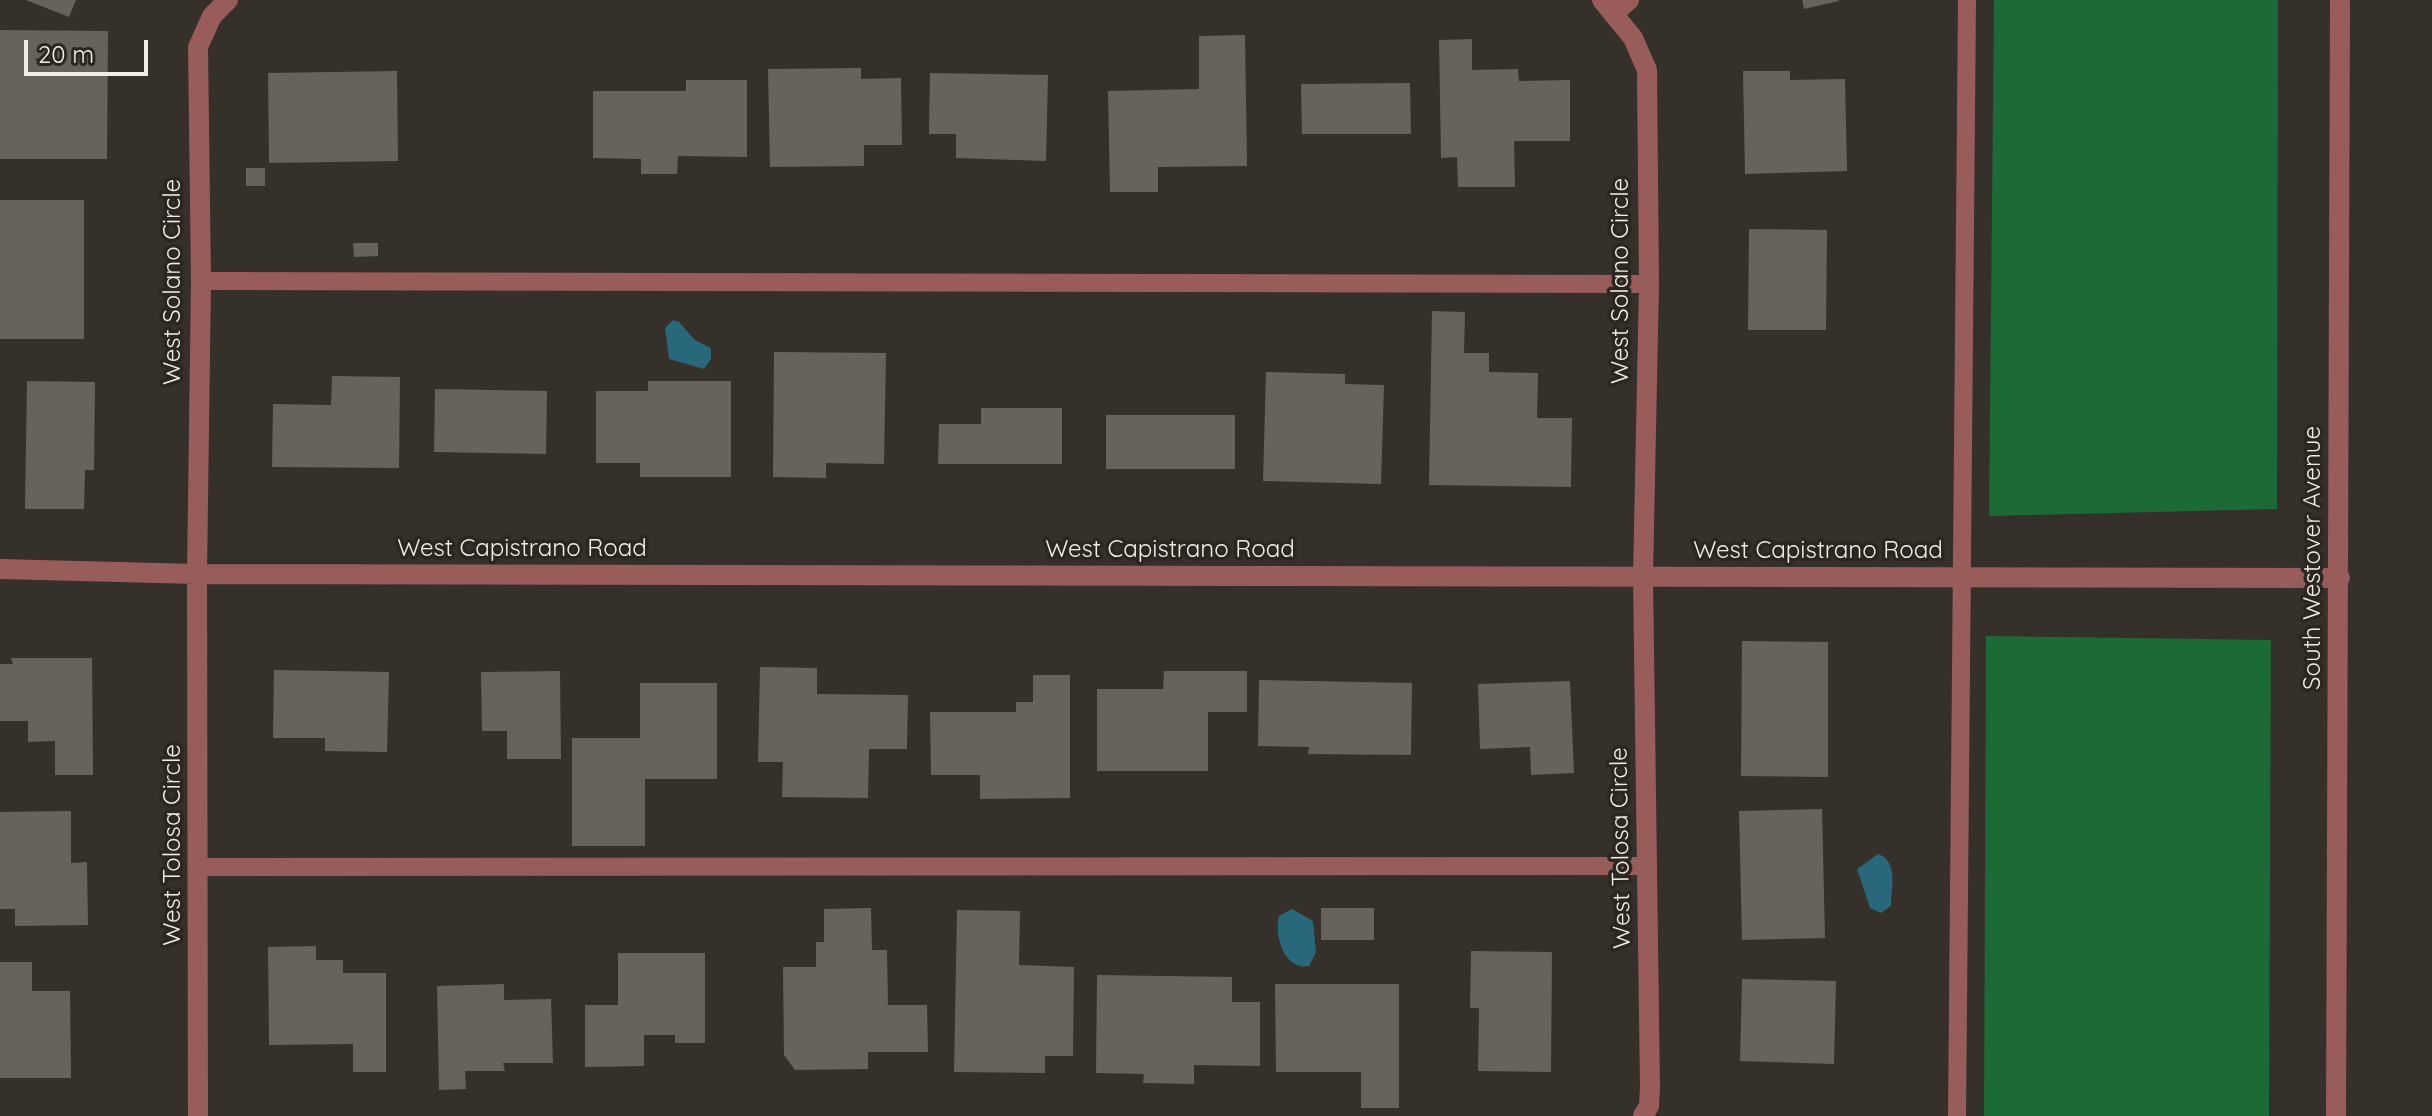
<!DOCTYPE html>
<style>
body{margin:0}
#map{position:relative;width:2432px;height:1116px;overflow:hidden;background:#36302a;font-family:Quicksand,sans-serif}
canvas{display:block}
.scale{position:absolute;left:24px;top:40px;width:124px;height:36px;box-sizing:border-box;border:4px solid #efece8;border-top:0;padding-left:10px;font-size:24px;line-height:28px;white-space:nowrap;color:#efece8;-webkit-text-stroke:6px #2c2621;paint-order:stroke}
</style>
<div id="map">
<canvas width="2432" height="1116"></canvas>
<div class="scale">20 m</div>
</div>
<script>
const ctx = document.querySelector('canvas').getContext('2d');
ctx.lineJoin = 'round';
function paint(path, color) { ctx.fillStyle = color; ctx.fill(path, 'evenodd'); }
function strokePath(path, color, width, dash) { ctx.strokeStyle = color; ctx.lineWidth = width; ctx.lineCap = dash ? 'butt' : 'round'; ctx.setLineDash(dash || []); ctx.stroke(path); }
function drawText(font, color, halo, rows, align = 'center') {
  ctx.font = font + ' Quicksand,sans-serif'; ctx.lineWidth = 7; ctx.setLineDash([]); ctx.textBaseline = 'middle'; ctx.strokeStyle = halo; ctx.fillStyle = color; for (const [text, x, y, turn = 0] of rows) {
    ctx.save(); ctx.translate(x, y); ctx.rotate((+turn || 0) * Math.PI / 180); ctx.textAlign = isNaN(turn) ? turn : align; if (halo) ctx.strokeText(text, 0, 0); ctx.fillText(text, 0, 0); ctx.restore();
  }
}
paint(new Path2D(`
 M1994 0H2278L2277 509 1989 516Z
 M1986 636 2271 640 2269 1116H1984Z`), '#1c6a36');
paint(new Path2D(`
 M673 320 679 322 695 340 711 348V359L704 369 669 359 665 328Z
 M1878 854C1899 861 1891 889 1891 906L1881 913 1870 908 1857 869Z
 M1292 909 1313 921 1316 952 1309 966C1284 971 1274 935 1279 916Z`), '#29677a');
paint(new Path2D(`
 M26 0H76L69 17Z
 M1802 0H1838L1839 1 1804 9Z
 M0 30 108 31 107 159H0Z
 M1245 35 1247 166 1158 167V192H1110L1108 91 1199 89V36Z
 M1472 39V70L1518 69 1519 81 1570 80V141H1514L1515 187H1458L1457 157 1441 158 1439 40Z
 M861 68V79L901 78 902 145H864V166L770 167 768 69Z
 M397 71 398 161 269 163 268 73Z
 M1743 71H1790V80L1845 79 1847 171 1745 174Z
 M930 73 1048 75 1046 161 956 158V134H929Z
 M686 80H747V157L678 156 677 174H641V159L593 158V91H686Z
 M1410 83 1411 134H1302L1301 84Z
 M246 168H265V186H246Z
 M0 200H84V339H0Z
 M1749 229 1827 230 1826 330H1748Z
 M353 243H378V256L354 257Z
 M1432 311 1465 312 1464 353H1489V372L1538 373 1537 418H1572L1571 487 1429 485Z
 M774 352 886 353 884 464 826 463V478L773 477Z
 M1266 372 1345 374V384L1384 385 1381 484 1263 481Z
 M332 376 400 377 399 468 272 467 273 404 331 405Z
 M27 381 95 382 94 470H85L84 509H25Z
 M648 381H731V477H640V463H596V391H648Z
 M435 389 547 391 546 454 434 452Z
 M981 408H1062V464H938L939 424H981Z
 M1106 415H1235V469H1106Z
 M1742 641 1828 642V777L1741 776Z
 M11 658H92L93 775H55V741L28 742V721H0V664H13Z
 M760 667 817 668V694L908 695 907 749H869L868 798 782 797 783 762H758Z
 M274 670 389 672 387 752 325 751V738H273Z
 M560 671 561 759H507V731H482L481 672Z
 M1164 671H1247V712H1208V771H1097V689H1163Z
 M1033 675H1070V798L980 799V775H931L930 712H1016V702H1033Z
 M1259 680 1412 683 1411 755 1308 754 1309 747 1258 746Z
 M1570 681 1574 773 1531 775 1530 747 1480 749 1478 684Z
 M640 683H717V779H645V846H572V738H640Z
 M1822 809 1825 938 1742 940 1739 811Z
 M71 811V863L87 862 88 925 15 926V909H0V812Z
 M871 908 872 950H887L888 1005H927L928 1052H868V1069L795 1070 784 1055 783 967H816V942H824V909Z
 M1321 908H1374V940H1321Z
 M957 910 1020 911 1019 965 1074 967 1073 1056H1045V1073L954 1072Z
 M316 946V960H343V973H386V1072H353V1044L269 1045 268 947Z
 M1471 951 1552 952 1551 1072 1478 1071 1479 1008H1470Z
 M618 953H705V1043H675V1035H644V1066L585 1067V1005H618Z
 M0 962H32V991H70L71 1078H0Z
 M1097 975 1232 977V1002H1260V1066L1194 1065V1084L1143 1083 1144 1074 1096 1073Z
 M1742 979 1836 981 1834 1064 1740 1061Z
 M504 984V1000L551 999 553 1063H503L505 1071H465L466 1089 439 1090 437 986Z
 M1275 984H1399V1108H1361V1072H1276Z`), '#68625c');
strokePath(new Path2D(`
 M201 281 1649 284
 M200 867 1647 866
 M1957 1116 1967 0`), '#985c5b', 18);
strokePath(new Path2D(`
 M1602 0 1633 38 1647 70 1649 284 1643 577 1650 1087 1649 1106 1643 1116
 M1613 14 1629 0
 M0 569 197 574 2340 578
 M198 1116 197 574 201 281 198 47 212 16 228 0`), '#985c5b', 20);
strokePath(new Path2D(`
 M2336 1116 2340 0`), '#985c5b', 20);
drawText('24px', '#efece8', '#2c2621', [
 ["West Solano Circle",1621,281,-90],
 ["West Solano Circle",173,282,-90],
 ["West Capistrano Road",522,549],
 ["West Capistrano Road",1170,550],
 ["West Capistrano Road",1818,551],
 ["South Westover Avenue",2313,558,-90],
 ["West Tolosa Circle",173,845,-90],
 ["West Tolosa Circle",1621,848,-91]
]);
</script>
